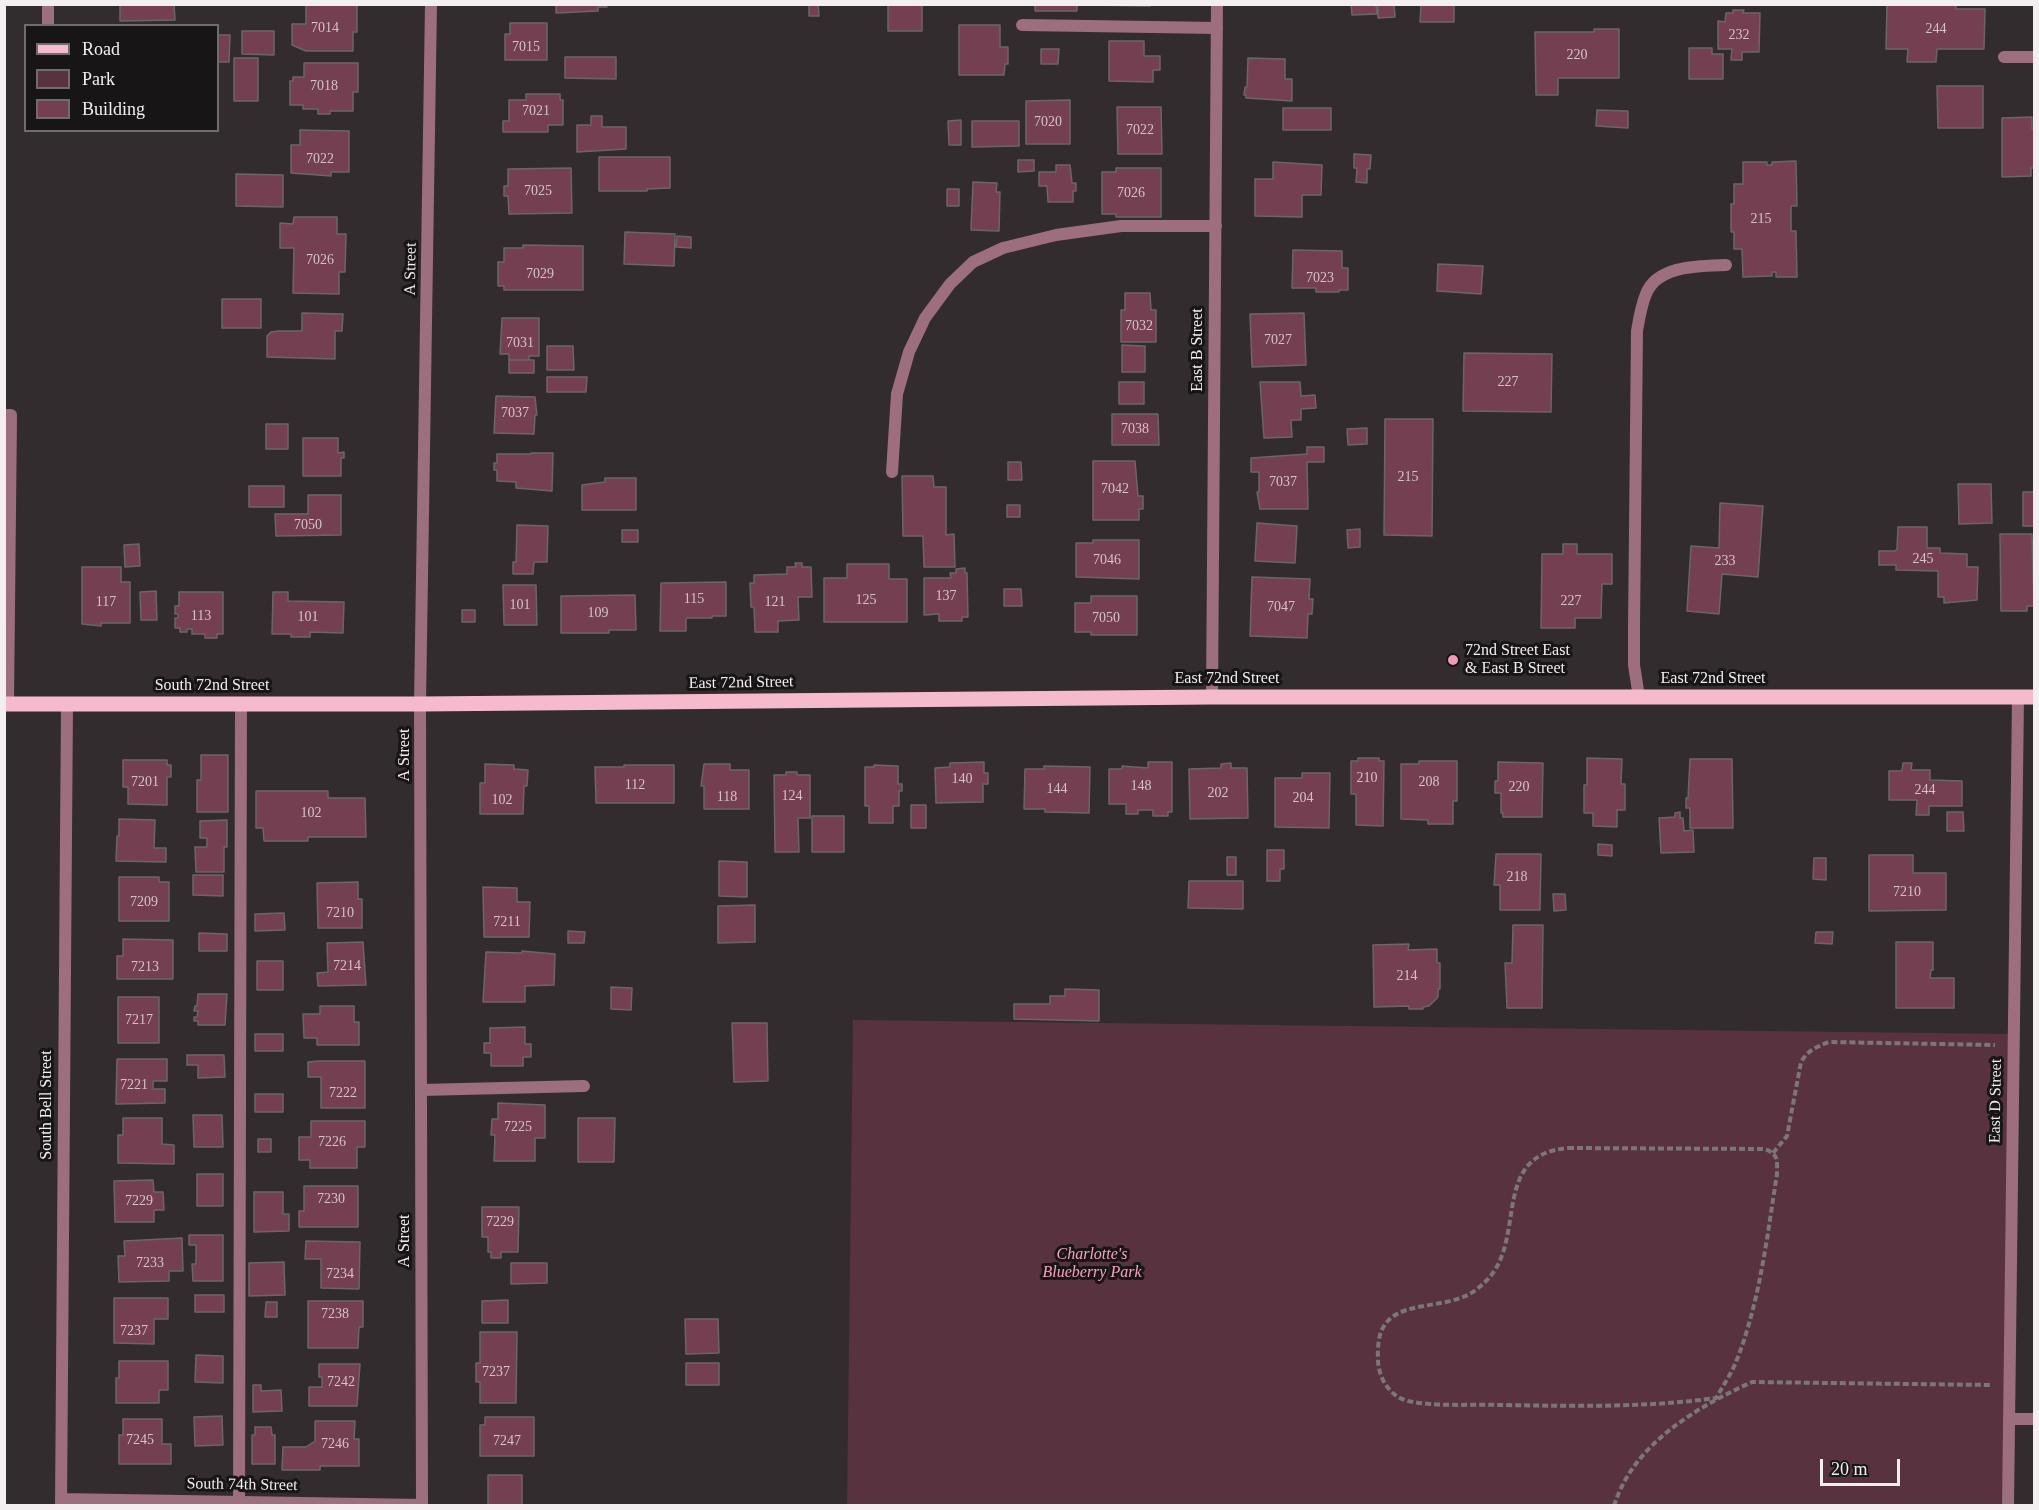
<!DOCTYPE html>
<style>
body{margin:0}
#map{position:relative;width:2039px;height:1510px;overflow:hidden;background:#322c2e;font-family:Georgia,serif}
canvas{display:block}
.frame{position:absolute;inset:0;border:6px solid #f3eef0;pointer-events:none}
.legend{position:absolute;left:24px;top:24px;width:195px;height:108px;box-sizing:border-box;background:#181516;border:2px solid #706c6d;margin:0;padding:8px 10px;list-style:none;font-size:18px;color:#f3eef0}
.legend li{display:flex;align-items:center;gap:12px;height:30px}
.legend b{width:30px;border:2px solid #706c6d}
.scale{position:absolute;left:1820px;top:1459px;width:80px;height:27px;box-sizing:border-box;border:3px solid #f3eef0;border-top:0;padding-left:8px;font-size:18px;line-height:21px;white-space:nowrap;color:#f3eef0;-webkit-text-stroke:4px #181516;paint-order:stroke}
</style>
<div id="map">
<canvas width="2039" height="1510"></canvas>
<div class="frame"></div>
<ul class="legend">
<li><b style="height:8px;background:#f5bbcd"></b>Road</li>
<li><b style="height:16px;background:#58323f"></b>Park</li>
<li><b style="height:16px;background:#753f52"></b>Building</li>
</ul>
<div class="scale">20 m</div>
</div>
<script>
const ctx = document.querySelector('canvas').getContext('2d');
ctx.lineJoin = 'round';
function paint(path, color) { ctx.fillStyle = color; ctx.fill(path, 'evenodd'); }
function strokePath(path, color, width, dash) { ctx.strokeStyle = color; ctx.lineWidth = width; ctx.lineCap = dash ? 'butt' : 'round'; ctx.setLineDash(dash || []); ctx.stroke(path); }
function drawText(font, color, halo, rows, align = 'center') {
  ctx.font = font + ' Georgia,serif'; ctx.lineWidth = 6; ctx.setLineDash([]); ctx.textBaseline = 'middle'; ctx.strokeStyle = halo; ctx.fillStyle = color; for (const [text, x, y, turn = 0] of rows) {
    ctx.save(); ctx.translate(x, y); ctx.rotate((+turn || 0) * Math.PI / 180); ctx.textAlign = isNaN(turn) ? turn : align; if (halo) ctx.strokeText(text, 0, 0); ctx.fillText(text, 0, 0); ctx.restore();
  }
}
paint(new Path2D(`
 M853 1020 2013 1034 2008 1505 847 1506Z`), '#58323f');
const building = new Path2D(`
 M120 4H174L175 20 120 21Z
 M556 4H607V7H598V11L556 13Z
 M809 4H818L819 16H809Z
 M888 4H922V31H888Z
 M1035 4H1077V11H1035Z
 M1150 4V6L1089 5V4Z
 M1351 4H1376L1377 14 1352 15Z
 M1378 4H1394L1395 17 1378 18Z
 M1421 4H1454V22H1420Z
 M1887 4H1956V9H1985L1984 49H1937L1936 62H1907L1908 49H1886Z
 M306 5H357V32H353V51H306L292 45V24H306Z
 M1733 10H1744L1743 13H1760L1759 52H1742V60H1731L1732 49H1718V21L1725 22 1726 13H1733Z
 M510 23H547V60H505V34H510Z
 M959 25H1000V47H1008V64H1005L1004 75H959Z
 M1594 29H1619V78H1558V95H1536L1535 32H1594Z
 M242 31H274V55L242 54Z
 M218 35H230L229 62H218Z
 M1109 41H1144V56H1160V70H1153V82L1109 81Z
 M1689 48H1712V54H1723V79H1689Z
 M1041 49H1059L1058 64H1041Z
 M565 57H616V79L565 78Z
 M234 58H258V101H234Z
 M1248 58 1285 59V79H1292V101L1246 98V95H1244L1245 87H1247Z
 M304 63H358V92H353V111H330V114H318V109H303V105H290V81H293V77H304Z
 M1937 86H1983V128H1938Z
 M526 94H560V100H563V125H548V132H503V121H509V100H526Z
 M1070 100V144H1026V101Z
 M1117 107H1161L1162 154H1118Z
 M1283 108H1331V130H1283Z
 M1597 110 1628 111V128L1596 126Z
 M591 116H602V127H626V149L577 152V125H591Z
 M2032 117V129H2034V168H2031V176L2002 177V118Z
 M961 120V145H949L948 121Z
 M972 121H1019V146L972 147Z
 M300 130 349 131V172H331V176L291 173V145H300Z
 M1354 154 1371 155 1370 169H1367V183L1356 182 1357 168H1354Z
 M599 157H670V188L647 189V191H599Z
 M1018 160H1034V171L1018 172Z
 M1796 161 1797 206H1791V231H1796L1797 277H1776V272H1772V276L1743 277 1742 249H1734V232H1731V204H1734V184H1743V162H1767V165H1772V162Z
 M1273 162 1322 165 1321 195H1302V217L1255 216V179H1273Z
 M1056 165H1070L1072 183H1076V191H1073V202H1048L1047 186H1039V172H1056Z
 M571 168 572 213 509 214 508 196H504V186H508V169Z
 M1116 168H1161V217H1116V214H1102V172H1116Z
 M236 174 283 175V207L236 206Z
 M973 182 997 183 996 192H1000L999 231 971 230Z
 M947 189H959V206H947Z
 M294 217H337V234H346L345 272H339V294L293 293 294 248H280V223L293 224Z
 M625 232 675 234 674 266 624 264Z
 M677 236 691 237V248L676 247Z
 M523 245 583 246V290H504V286H498V262H504V248H523Z
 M1293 250 1342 251V268H1348V290H1339V292H1316V288H1292Z
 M1438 264 1483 266 1481 294 1437 291Z
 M1125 293H1150L1151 310H1156V342H1121V310H1125Z
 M222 299H261V328H222Z
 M302 313 343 314 342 331H335V359L267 357V336L271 332 279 331H302Z
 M1304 313 1306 365 1252 367 1250 314Z
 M502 318H539V356H529V360H509V354H500Z
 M1122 345 1145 346V372H1122Z
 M547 346H573L574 370H547Z
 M1464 353 1552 354 1551 412 1463 411Z
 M509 360H534V373H509Z
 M547 377H587L586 392H547Z
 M1119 382H1144V404H1119Z
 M1260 382H1300L1301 396 1315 395 1316 408 1301 409V420H1291L1292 437 1264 438Z
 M496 396 535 397 537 415H535L534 434 494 433Z
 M1112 414H1158L1159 445H1112Z
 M1385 419H1433L1432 536 1384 535Z
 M266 424H288V449H266Z
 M1367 428V444L1348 445 1347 429Z
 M303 438H338V453L344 452V458H341V476H303Z
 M1307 447H1324V462H1307L1308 509H1260L1257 492H1259V472H1251V458L1307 454Z
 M531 453H553L552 491 516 488V482L497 481V470H494V463H497V454H531Z
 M1093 461H1135L1138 496H1143V509H1139V520H1093Z
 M1008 462H1021L1022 480H1008Z
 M902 476H933L934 487H946V535L954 534 955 567H924L923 536H903Z
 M605 478H636V510H582V485L605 482Z
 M1958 484H1991L1992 523 1959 524Z
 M249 486H284V507H249Z
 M2023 492H2034V526H2023Z
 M308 495H341V535L276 536 275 514H308Z
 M1720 503 1763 506 1758 577 1722 574 1719 614 1687 611 1691 546 1719 548Z
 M1007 505H1020V517H1007Z
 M1257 523 1297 526 1295 563 1255 561Z
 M517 525 548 526 547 562H534L533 574H513V562H516Z
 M1898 527H1927V548H1940V553L1967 554V567H1978L1977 600 1944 603V597H1938V571L1896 570V565H1879V551H1895L1897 549Z
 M1360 529V547L1348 548 1347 530Z
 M622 530H638V542H622Z
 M2000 534H2032L2034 606H2027V611H2001Z
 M1093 540H1139V579L1076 577V543H1093Z
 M139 544 140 566 125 567 124 545Z
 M1563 544H1577V554H1612V584H1602L1601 618H1575V628H1541L1542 554H1563Z
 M795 563H802V567H811L812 597H798L799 620 778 621V632H755L754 607H751L750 583H754V575L787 574V567H796Z
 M847 564H889V579H907V622H824V578H847Z
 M82 567H121V582H130V623H101V626L82 624Z
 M965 568V573H967L968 617H962V621H939V614L924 615V578H951L950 573H956V569Z
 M1252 577 1310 579 1309 599H1313L1312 614H1308L1307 638 1250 636Z
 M726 582V616H712V618H686V631H660L661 583Z
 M503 585H536L537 625H504Z
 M1004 589H1021L1022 606H1004Z
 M156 591 157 620H141L140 592Z
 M179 592H223V634H217V638H205V634H192V629H187V632H180V628H175V618H178V614H175V606H179Z
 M273 592H288V601L344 602 343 633 310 632V637H291V634H272Z
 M635 595 636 630H609V633H561V596Z
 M1091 596H1137V635H1091V632H1075V603H1091Z
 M462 610H475V622H462Z
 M201 755H228V812H197V780H201Z
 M1358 758H1379V761H1384L1383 826 1356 825V794H1351V761H1358Z
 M1587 758 1622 759 1621 784H1625V810H1617V827L1593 826V813H1584V785H1587Z
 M1690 759H1732L1733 828H1690V808H1686V798H1688Z
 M123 760H167V765H171V777H167V805L128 804V787H123Z
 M1419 761H1457V801H1453V824H1428V820L1401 819V764H1419Z
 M984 762V773H988V784H983V802L936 803 935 768 950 767V763Z
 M1148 762H1172V812H1168V816H1153V810H1138V814H1126V804H1109V769H1122V766L1148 768Z
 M1498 762 1543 763 1542 817H1503V813H1501V793H1495V781H1498Z
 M1231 763V768H1247L1248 818 1190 819 1189 769 1221 768V764Z
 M1903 763H1912L1911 770H1930V780L1962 781V806H1929V815H1916L1917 800H1889V771H1902Z
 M485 764 514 765V769L528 770 527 786H524L523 814H480V783H485Z
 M704 764H730V770H749V809H704V786H701Z
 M624 765H674V803H596L595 767H624Z
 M874 765 898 766V784H902V791H899V806H893V823H869V806H865V767H874Z
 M1044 766 1090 767 1089 813 1045 812V809H1024L1025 769H1044Z
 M786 772H797V775H810V818H798L799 852H775L774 775H786Z
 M1302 773H1330L1329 828 1275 827V778H1302Z
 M256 791H328V798H365L366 837H308V841H264L263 828H256Z
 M911 805H926V828H911Z
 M1680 812V818H1683L1684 831 1693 830 1694 852 1661 853 1659 818 1675 817V813Z
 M1947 812H1963L1964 831H1947Z
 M812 816H844V852H812Z
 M119 819 155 820 154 848H166V862L116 861 117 836H119Z
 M227 820V847H224V872H196L195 847H207V838H200V821Z
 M1598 844 1612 845V856L1598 855Z
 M1267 850H1284V869H1280V881H1267Z
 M1496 854H1541L1540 910H1500V885H1494Z
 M1869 855H1913V873H1946V910L1869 911Z
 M1227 857H1236V875H1227Z
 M1814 858H1826V880L1813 879Z
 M719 861 747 862V897L719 896Z
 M193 875H223V896L193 895Z
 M119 877H159V882H169V921H119Z
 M1189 881H1243V909L1188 908Z
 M358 882V899H362V928H318L317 883Z
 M483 887 517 888V902H530L529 937H484Z
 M1553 894H1565L1566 910 1554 911Z
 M755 905V942L718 943V906Z
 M284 913 285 930 255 931V914Z
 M1513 925H1543L1542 1008H1507L1505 963H1512Z
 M568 931 585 932 584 943H568Z
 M1816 932H1833L1832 944 1815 943Z
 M199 933 227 934V951H199Z
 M123 939 173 940V979H117V956H123Z
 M363 942 366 985 318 986 317 973 328 972 327 943Z
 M1896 942H1933V970H1931L1930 978H1954V1008H1896Z
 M1409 944 1408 950 1437 949V963H1440V989H1438V997L1429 1006 1423 1007V1009H1409V1006L1374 1007 1373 945Z
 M522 951 555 954 554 985 525 986V1002H483L486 952 522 953Z
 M257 961H283V990H257Z
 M611 987 632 988 631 1010 611 1009Z
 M1065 989 1099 990V1021L1014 1019V1004H1050V996H1065Z
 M198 994H227L225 1025H198V1021H194V1017H197L198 1011H194L195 1006H197Z
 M118 997H159V1043H118Z
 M320 1006H354V1022H359V1045H317V1038H304L303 1014H320Z
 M732 1023H767L768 1081 734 1082Z
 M525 1027V1044H531V1057H523V1066H491V1053H484V1043H490V1028Z
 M255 1034H283V1051H255Z
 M187 1055H224L225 1077 198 1078V1065H187Z
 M117 1059H167V1081H153V1089H165V1103L116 1104Z
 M319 1061H365V1108H321V1077H308V1062Z
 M255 1094H283V1112H255Z
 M498 1103 545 1105V1138H535V1161H494L495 1135H491L492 1119H498Z
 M193 1115H222L223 1147H194Z
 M123 1118H162V1144L174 1145V1164L118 1163V1135H123Z
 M578 1118H615L614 1162H578Z
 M311 1121H365V1147H357V1168H310V1160H299V1137H311Z
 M258 1139H271V1152H258Z
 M197 1174H223V1206H197Z
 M153 1180 154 1192H163L164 1210H154V1222H115L114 1181Z
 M304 1186H358V1227H299V1211H304Z
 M254 1192H283V1214H289V1231L254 1232Z
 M482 1207H519L518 1252H501V1258H491V1252H488V1237H482Z
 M189 1235H223V1281H193L192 1264H196V1245H189Z
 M182 1238 183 1271H169V1281L119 1282 118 1256H125L124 1241Z
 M306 1241 360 1242 359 1289 321 1288V1259H305Z
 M284 1262 285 1295 249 1296V1263Z
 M511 1263H547V1283L511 1284Z
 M195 1295H224V1312H195Z
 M114 1298H168V1319H154V1344L114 1343Z
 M508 1300V1323H482V1301Z
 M308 1301H363V1327H359L358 1348H308Z
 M266 1302H277V1317H265Z
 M685 1319H718L719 1353 686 1354Z
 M480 1332H517L516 1403H480V1382H476V1363H480Z
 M196 1355 223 1356V1383L195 1382Z
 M119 1361H168V1390H159V1403H116V1378H119Z
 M686 1363H719V1385H686Z
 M319 1364H360L357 1406H309V1387H322V1377H319Z
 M253 1385H261V1391L281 1390 282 1411 253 1412Z
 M222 1416 223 1445 195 1446 194 1417Z
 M485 1417H534V1456H480V1425H485Z
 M123 1419H162V1444H171V1464H119V1435H123Z
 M315 1421H355L354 1439H359V1466H320V1470H282L283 1447H306L315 1441Z
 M255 1427H271L272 1435H275V1464H252V1435H255Z
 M488 1475H522V1506H488Z`);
paint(building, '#753f52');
strokePath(building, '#6c6567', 1.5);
strokePath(new Path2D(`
 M1568 1148 1765 1149C1779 1155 1777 1160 1777 1174 1767 1236 1760 1302 1736 1362 1731 1374 1723 1386 1716 1398 1644 1408 1572 1406 1499 1405 1470 1404 1437 1407 1408 1401 1401 1399 1395 1396 1389 1389 1380 1379 1377 1365 1378 1351 1378 1299 1428 1311 1463 1297 1471 1294 1479 1288 1485 1282 1529 1241 1488 1155 1568 1148Z
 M1773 1153 1787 1136 1801 1062C1808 1050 1816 1047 1829 1042L1995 1045
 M1614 1506C1633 1444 1697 1407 1752 1382L1991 1385`), '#7c7678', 4, [6, 3]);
strokePath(new Path2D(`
 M1022 25 1217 28
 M4 415H11L8 704
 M892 472 897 394 909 352 925 318 950 284 973 262 1003 248 1056 235 1121 226H1216
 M1639 697 1634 665V627L1637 331C1639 319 1641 306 1646 294 1657 265 1700 266 1726 265
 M422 1090 584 1086
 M239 1502 241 704`), '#9d6e7d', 12);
strokePath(new Path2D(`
 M48 26V4
 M2004 57H2034
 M1212 697 1217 4
 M2009 1419H2034
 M61 1499 422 1505
 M61 1506 67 704
 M422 1506 420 704 431 4
 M2008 1506 2018 697`), '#9d6e7d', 12);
strokePath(new Path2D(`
 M4 704H420L1212 697H2034`), '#f5bbcd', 15);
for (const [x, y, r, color] of [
 [1453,660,6,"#f09ab6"]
]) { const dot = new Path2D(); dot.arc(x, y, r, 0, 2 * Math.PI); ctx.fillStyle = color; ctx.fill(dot); strokePath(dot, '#181516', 2); }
drawText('14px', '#d4c2c8', null, [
 ["7014",325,28],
 ["244",1936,29],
 ["232",1739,35],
 ["7015",526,47],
 ["220",1577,55],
 ["7018",324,86],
 ["7021",536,111],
 ["7020",1048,122],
 ["7022",1140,130],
 ["7022",320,159],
 ["7025",538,191],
 ["7026",1131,193],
 ["215",1761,219],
 ["7026",320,260],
 ["7029",540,274],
 ["7023",1320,278],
 ["7032",1139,326],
 ["7027",1278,340],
 ["7031",520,343],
 ["227",1508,382],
 ["7037",515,413],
 ["7038",1135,429],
 ["215",1408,477],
 ["7037",1283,482],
 ["7042",1115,489],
 ["7050",308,525],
 ["245",1923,559],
 ["7046",1107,560],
 ["233",1725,561],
 ["137",946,596],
 ["115",694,599],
 ["125",866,600],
 ["227",1571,601],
 ["117",106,602],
 ["121",775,602],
 ["101",520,605],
 ["7047",1281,607],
 ["109",598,613],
 ["113",201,616],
 ["101",308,617],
 ["7050",1106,618],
 ["210",1367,778],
 ["140",962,779],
 ["7201",145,782],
 ["208",1429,782],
 ["112",635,785],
 ["148",1141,786],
 ["220",1519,787],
 ["144",1057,789],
 ["244",1925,790],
 ["202",1218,793],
 ["124",792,796],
 ["118",727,797],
 ["204",1303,798],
 ["102",502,800],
 ["102",311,813],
 ["218",1517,877],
 ["7210",1907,892],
 ["7209",144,902],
 ["7210",340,913],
 ["7211",507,922],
 ["7214",347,966],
 ["7213",145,967],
 ["214",1407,976],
 ["7217",139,1020],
 ["7221",134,1085],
 ["7222",343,1093],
 ["7225",518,1127],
 ["7226",332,1142],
 ["7230",331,1199],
 ["7229",139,1201],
 ["7229",500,1222],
 ["7233",150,1263],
 ["7234",340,1274],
 ["7238",335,1314],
 ["7237",134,1331],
 ["7237",496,1372],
 ["7242",341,1382],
 ["7245",140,1440],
 ["7247",507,1441],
 ["7246",335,1444]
]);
drawText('16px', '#f3eef0', '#181516', [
 ["A Street",411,269,-89],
 ["East B Street",1198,350,-90],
 ["East 72nd Street",1227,679],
 ["East 72nd Street",1713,679],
 ["East 72nd Street",741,683,-1],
 ["South 72nd Street",212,686],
 ["A Street",405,755,-90],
 ["East D Street",1996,1101,-89],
 ["South Bell Street",47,1105,-90],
 ["A Street",405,1241,-90],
 ["South 74th Street",242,1485,1]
]);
drawText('16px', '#f3eef0', '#181516', [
 ["72nd Street East",1465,651],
 ["& East B Street",1465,669]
], 'left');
drawText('italic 16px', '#f9a2be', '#181516', [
 ["Charlotte's",1092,1255],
 ["Blueberry Park",1092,1273]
]);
</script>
